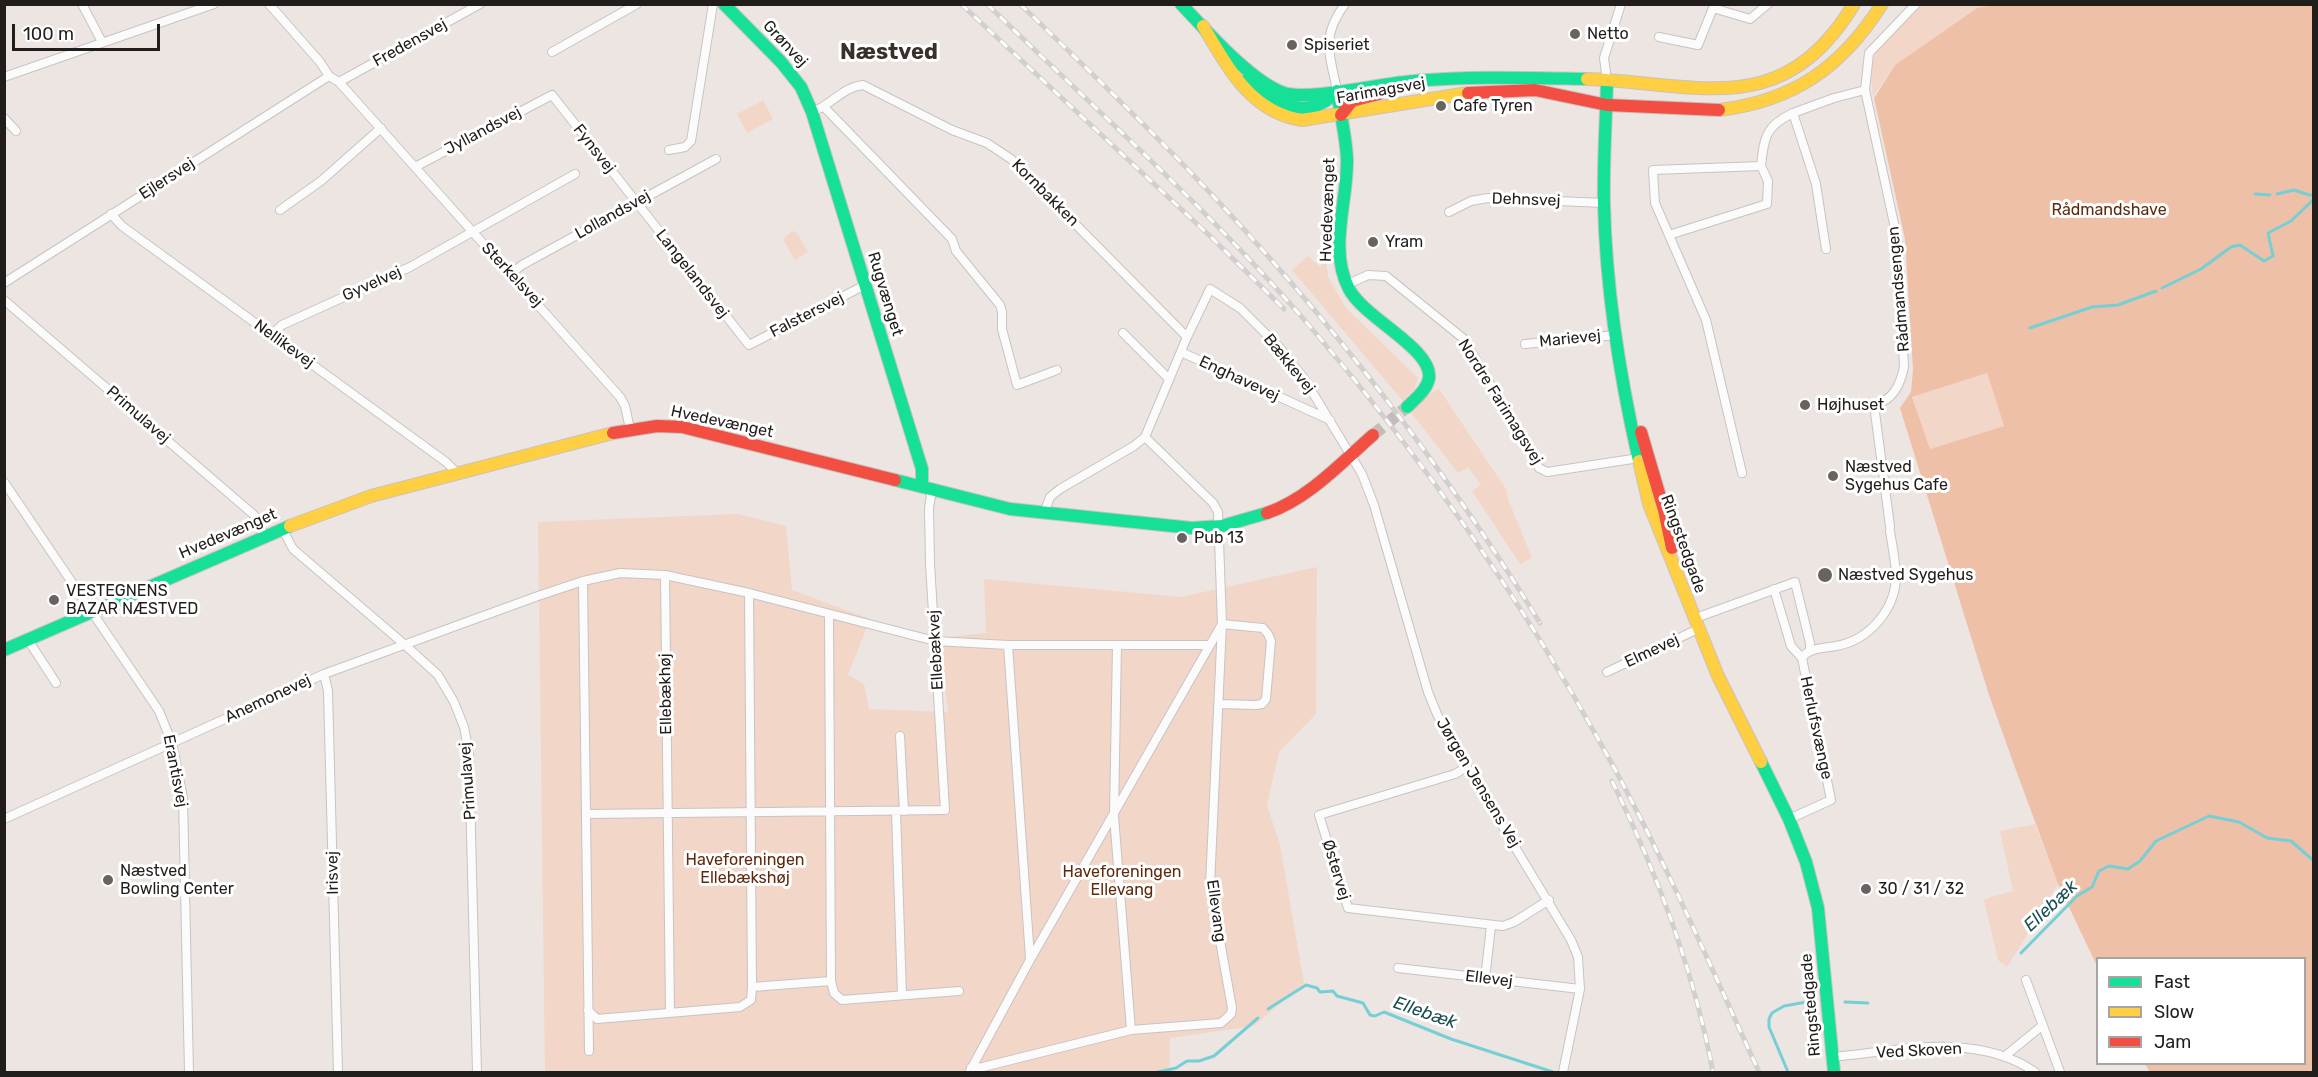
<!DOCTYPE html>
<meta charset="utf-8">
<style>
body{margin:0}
#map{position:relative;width:2318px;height:1077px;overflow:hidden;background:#ece5e2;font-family:Rubik,sans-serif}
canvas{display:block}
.frame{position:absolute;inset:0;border:6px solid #211d1b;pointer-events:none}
.legend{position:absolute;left:2096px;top:957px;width:210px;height:108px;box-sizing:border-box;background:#fff;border:2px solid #a6a5a4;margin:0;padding:8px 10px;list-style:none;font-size:18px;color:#211d1b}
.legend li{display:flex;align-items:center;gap:12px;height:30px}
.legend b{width:30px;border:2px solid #a6a5a4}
.scale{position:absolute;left:12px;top:24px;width:148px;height:27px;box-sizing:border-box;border:3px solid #211d1b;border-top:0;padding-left:8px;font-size:18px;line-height:21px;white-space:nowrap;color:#211d1b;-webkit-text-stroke:4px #fff;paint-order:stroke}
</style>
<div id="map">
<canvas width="2318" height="1077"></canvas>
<div class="frame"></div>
<ul class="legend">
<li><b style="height:8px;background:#16e098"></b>Fast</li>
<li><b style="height:8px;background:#ffcf43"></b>Slow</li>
<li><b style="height:8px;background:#f24e42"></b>Jam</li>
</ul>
<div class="scale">100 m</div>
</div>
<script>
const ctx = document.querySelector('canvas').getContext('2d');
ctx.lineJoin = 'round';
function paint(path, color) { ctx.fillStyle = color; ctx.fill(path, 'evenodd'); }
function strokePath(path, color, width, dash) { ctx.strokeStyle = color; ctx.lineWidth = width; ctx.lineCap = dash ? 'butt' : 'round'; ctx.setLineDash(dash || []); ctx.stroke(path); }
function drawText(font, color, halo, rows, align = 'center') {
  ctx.font = font + ' Rubik,sans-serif'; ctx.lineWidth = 6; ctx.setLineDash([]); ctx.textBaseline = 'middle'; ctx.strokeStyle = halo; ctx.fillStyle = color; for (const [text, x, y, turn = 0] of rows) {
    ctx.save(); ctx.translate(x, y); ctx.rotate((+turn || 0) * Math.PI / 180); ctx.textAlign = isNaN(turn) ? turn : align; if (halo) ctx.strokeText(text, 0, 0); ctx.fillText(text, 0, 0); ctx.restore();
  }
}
paint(new Path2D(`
 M1923 5H1999L1977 8 1895 65 1873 96 1870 64 1881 44Z
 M763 100 773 119 747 133 737 114Z
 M793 231 797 233 808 252 795 260 784 241 785 237Z
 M1308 256 1320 267 1326 258 1328 277 1346 308 1418 378 1414 389 1403 401 1292 270Z
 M1987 373 2004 426 1930 449 1912 397Z
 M1439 389 1506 489 1508 499 1532 558 1520 564 1472 491 1481 485 1468 467 1458 473 1410 411 1431 393Z
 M737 514 786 526 792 590 870 619 848 675 864 684 869 709 948 712 939 638 986 633 984 579 1181 597 1317 567 1316 714 1279 752 1267 805 1280 845 1304 983 1254 1026 1170 1038 1169 1072H545L538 522Z
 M2035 824 2058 884 2007 967 1998 960 1984 900 1994 896 2013 891 2000 831Z`), '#f2d6c8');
paint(new Path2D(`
 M1999 4 2313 5V1072H2150L2145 1064H2304V958H2098L2097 966 2058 884 2013 762 1989 695 1900 408 1911 392 1913 370 1905 239 1874 98 1895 65 1977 8ZM1987 373 2004 426 1930 449 1912 397Z`), '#efc0a8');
strokePath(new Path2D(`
 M2255 194 2270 195
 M2277 194 2294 190 2309 195H2314
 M2162 288 2201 269 2231 247 2240 245 2264 261 2273 256 2268 233 2291 221 2314 199
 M2030 328 2092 307 2118 305 2156 291
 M2021 953 2077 896 2092 887 2099 871 2109 866 2128 869 2140 861 2156 841 2209 816 2239 822 2267 838 2291 841 2314 861
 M1845 1002 1868 1003
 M1268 1009 1306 985 1317 988 1320 992 1333 991 1337 996 1363 1003 1370 1015 1375 1016 1384 1012 1451 1039 1553 1072
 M1158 1072 1176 1068 1187 1061H1199L1214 1056 1258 1018
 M1788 1072 1769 1027V1019L1772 1013 1784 1006 1812 1001`), '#76cfd4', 3);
strokePath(new Path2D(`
 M1373 435 1407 407`), '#c3bdba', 12, [12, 6]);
const street = new Path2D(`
 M82 4 102 42
 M269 4 320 62 329 76 339 82 620 397 625 406 630 429
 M1659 37 1698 45 1713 8 1750 19 1768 4
 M552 52 637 4
 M4 77 214 4
 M1607 81 1604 58 1621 4
 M339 82 480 4
 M1337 91C1330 53 1320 38 1345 4
 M825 108 952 239 956 251 1000 305 1002 312V329L1017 385 1057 370
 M812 112C831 105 843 87 863 85L952 130 987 143 1011 159 1187 337
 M4 118 16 131
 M669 150 685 147 691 141 713 4
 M1761 166C1764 138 1765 126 1793 113
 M415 167 552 95 749 345 865 285
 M280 210 321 181 381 128
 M1449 212 1471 201 1488 198 1604 203
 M111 214 122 226 446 462 457 473
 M1669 235 1767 204 1768 181 1761 166 1653 170 1655 203 1706 320 1742 473
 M1826 249 1816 184 1793 113 1834 98 1865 90
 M512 273 522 265 716 159
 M4 283 329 76
 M1346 285 1368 275 1386 276 1464 339 1539 468 1547 472 1639 458
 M4 300 254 515 264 536
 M1123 333 1169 379
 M271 335 282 325 410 267 575 174
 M1525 344 1616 335
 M1181 352 1330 420
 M4 482 159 711 172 743 183 798 189 1072
 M1044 513 1050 497 1060 489 1134 446 1145 437 1187 337 1210 289 1240 308 1280 348 1305 380 1362 474 1374 505 1428 692 1437 714 1448 736 1571 940 1578 957 1580 989 1563 1072
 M1890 526 1874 405C1893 400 1900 386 1904 367L1898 242 1865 90 1869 53 1916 4
 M282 528 293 549 404 644 438 675 454 702 464 727 469 753 477 1072
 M665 575 670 1013
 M583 581 589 1051
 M1774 589 1791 646 1802 658
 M829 615 831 981 834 993 842 1000 959 991
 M1693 619 1795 582 1810 643V651
 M28 640 56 683
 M1008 645 1030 958
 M1117 645 1114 816 1131 1030
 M1607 672 1698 629
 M324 674 328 691 338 1072
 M900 736 904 811
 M1467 767 1455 774 1319 815 1348 908 1503 926 1514 922 1549 900
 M896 811 902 995
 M586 814 945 810 930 564 929 508 932 489
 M4 819 324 674 538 596 583 581 620 573 665 575 749 593 935 641 1008 645H1210
 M1789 819 1831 800 1802 658C1808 648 1824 648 1836 646 1870 640 1897 608 1896 573 1895 559 1892 544 1890 531
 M1398 968 1580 989
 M1485 979 1491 926
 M2026 980 2060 1072
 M752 987 831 981
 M588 1010 597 1019 740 1007 751 1000 752 987 749 593
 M2005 1056 2043 1025
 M1832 1057C1899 1051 1976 1031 2035 1072
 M971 1068 983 1067 1131 1030 1221 1023 1231 1014 1232 1008 1210 885 1222 624 1218 512 1213 503 1145 437
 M970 1071 1030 960 1222 624 1263 628 1268 634 1271 641 1266 699 1262 704 1256 705 1219 704`);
const fast = new Path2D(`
 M724 4 781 62 801 87 812 112 922 469V487
 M1181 4C1205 29 1251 82 1284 93 1310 101 1382 83 1414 81 1471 76 1530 78 1587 79
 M1247 80C1276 100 1306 125 1337 91
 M1607 81C1606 122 1603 163 1604 204 1606 290 1620 378 1639 461
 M1337 91C1340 113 1346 136 1347 159 1348 201 1328 249 1349 289 1364 318 1433 349 1429 378 1427 390 1415 399 1407 407
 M895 480 1010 509 1192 528 1222 526 1267 513
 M4 650 290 526
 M1761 762 1789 819 1806 862 1818 908 1834 1072`);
const slow = new Path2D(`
 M1203 26C1228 67 1250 112 1302 120L1468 93
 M1587 79C1699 83 1782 122 1854 4
 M1719 110C1794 101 1842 67 1882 4
 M1639 461 1649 504 1718 676 1761 762
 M290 526 371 496 613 433`);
const jam = new Path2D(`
 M1468 93 1535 90 1607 105 1719 110
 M1341 115 1352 101 1379 94
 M1641 432 1664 510 1672 548
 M613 433 657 426 682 427 895 480
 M1267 513C1308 499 1341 463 1373 435`);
strokePath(street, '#c9c3c1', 10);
strokePath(fast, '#c9c3c1', 14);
strokePath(slow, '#c9c3c1', 14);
strokePath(jam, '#c9c3c1', 14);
strokePath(street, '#fcfbfb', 8);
strokePath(fast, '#16e098', 12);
strokePath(slow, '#ffcf43', 12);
strokePath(jam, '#f24e42', 12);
const rail = new Path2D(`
 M961 4 1211 237 1284 309
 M987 4C1098 112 1213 213 1313 330 1425 461 1523 602 1606 753 1663 856 1710 965 1759 1072
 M1020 4C1080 62 1140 119 1197 179 1326 314 1442 463 1540 623
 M1612 781C1657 873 1694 971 1713 1072`);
strokePath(rail, '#d2d0cf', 5);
strokePath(rail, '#fff', 3, [9]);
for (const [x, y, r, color] of [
 [1575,34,6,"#686361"],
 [1292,45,6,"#686361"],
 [1441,106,6,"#686361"],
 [1373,242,6,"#686361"],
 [1805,405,6,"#686361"],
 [1833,476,6,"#686361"],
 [1182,538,6,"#686361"],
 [1825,575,8,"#686361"],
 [54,600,6,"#686361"],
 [108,880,6,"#686361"],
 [1866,889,6,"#686361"]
]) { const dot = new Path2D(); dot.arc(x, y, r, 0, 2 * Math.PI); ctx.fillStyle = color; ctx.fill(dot); strokePath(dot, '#fff', 2); }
drawText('16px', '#211d1b', '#fff', [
 ["Netto",1587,34],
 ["Spiseriet",1304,45],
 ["Cafe Tyren",1453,106],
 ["Yram",1385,242],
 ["Højhuset",1817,405],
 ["Næstved",1845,467],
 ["Sygehus Cafe",1845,485],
 ["Pub 13",1194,538],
 ["Næstved Sygehus",1838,575],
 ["VESTEGNENS",66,591],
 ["BAZAR NÆSTVED",66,609],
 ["Næstved",120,871],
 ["Bowling Center",120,889],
 ["30 / 31 / 32",1878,889]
], 'left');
drawText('16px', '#211d1b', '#fff', [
 ["Fredensvej",410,43,-29],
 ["Grønvej",785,44,47],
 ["Farimagsvej",1381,91,-10],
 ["Jyllandsvej",483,131,-28],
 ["Fynsvej",594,149,52],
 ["Ejlersvej",167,179,-33],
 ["Kornbakken",1045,193,45],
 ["Dehnsvej",1526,200,2],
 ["Hvedevænget",1328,210,-88],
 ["Lollandsvej",613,215,-29],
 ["Langelandsvej",692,274,52],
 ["Sterkelsvej",512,275,47],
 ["Gyvelvej",372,284,-24],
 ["Rådmandsengen",1899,289,-95],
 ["Rugvænget",885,294,73],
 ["Falstersvej",807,315,-27],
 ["Marievej",1570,339,-6],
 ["Nellikevej",284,344,36],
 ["Bækkevej",1289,364,51],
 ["Enghavevej",1239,379,25],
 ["Nordre Farimagsvej",1500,402,58],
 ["Primulavej",138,415,41],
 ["Hvedevænget",722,422,12],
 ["Hvedevænget",228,534,-23],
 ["Ringstedgade",1683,544,70],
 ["Ellebækvej",936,650,-93],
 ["Elmevej",1652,651,-25],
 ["Ellebækhøj",666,694,-91],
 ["Anemonevej",268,699,-25],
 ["Herlufsvænge",1816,728,78],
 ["Erantisvej",175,771,79],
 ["Primulavej",468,781,-94],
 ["Jørgen Jensens Vej",1478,783,59],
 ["Østervej",1336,870,73],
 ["Irisvej",333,873,-91],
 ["Ellevang",1216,911,82],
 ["Ellevej",1489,979,7],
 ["Ringstedgade",1811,1005,-95],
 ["Ved Skoven",1919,1051,-3]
]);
drawText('16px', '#5d2a0d', '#fff', [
 ["Rådmandshave",2109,210],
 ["Haveforeningen",745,860],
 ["Ellebækshøj",745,878],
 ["Haveforeningen",1122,872],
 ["Ellevang",1122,890]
]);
drawText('italic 18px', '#194f53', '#fff', [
 ["Ellebæk",2051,906,-43],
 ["Ellebæk",1425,1013,19]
]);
drawText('bold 22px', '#39302c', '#fff', [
 ["Næstved",889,53]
]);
</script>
